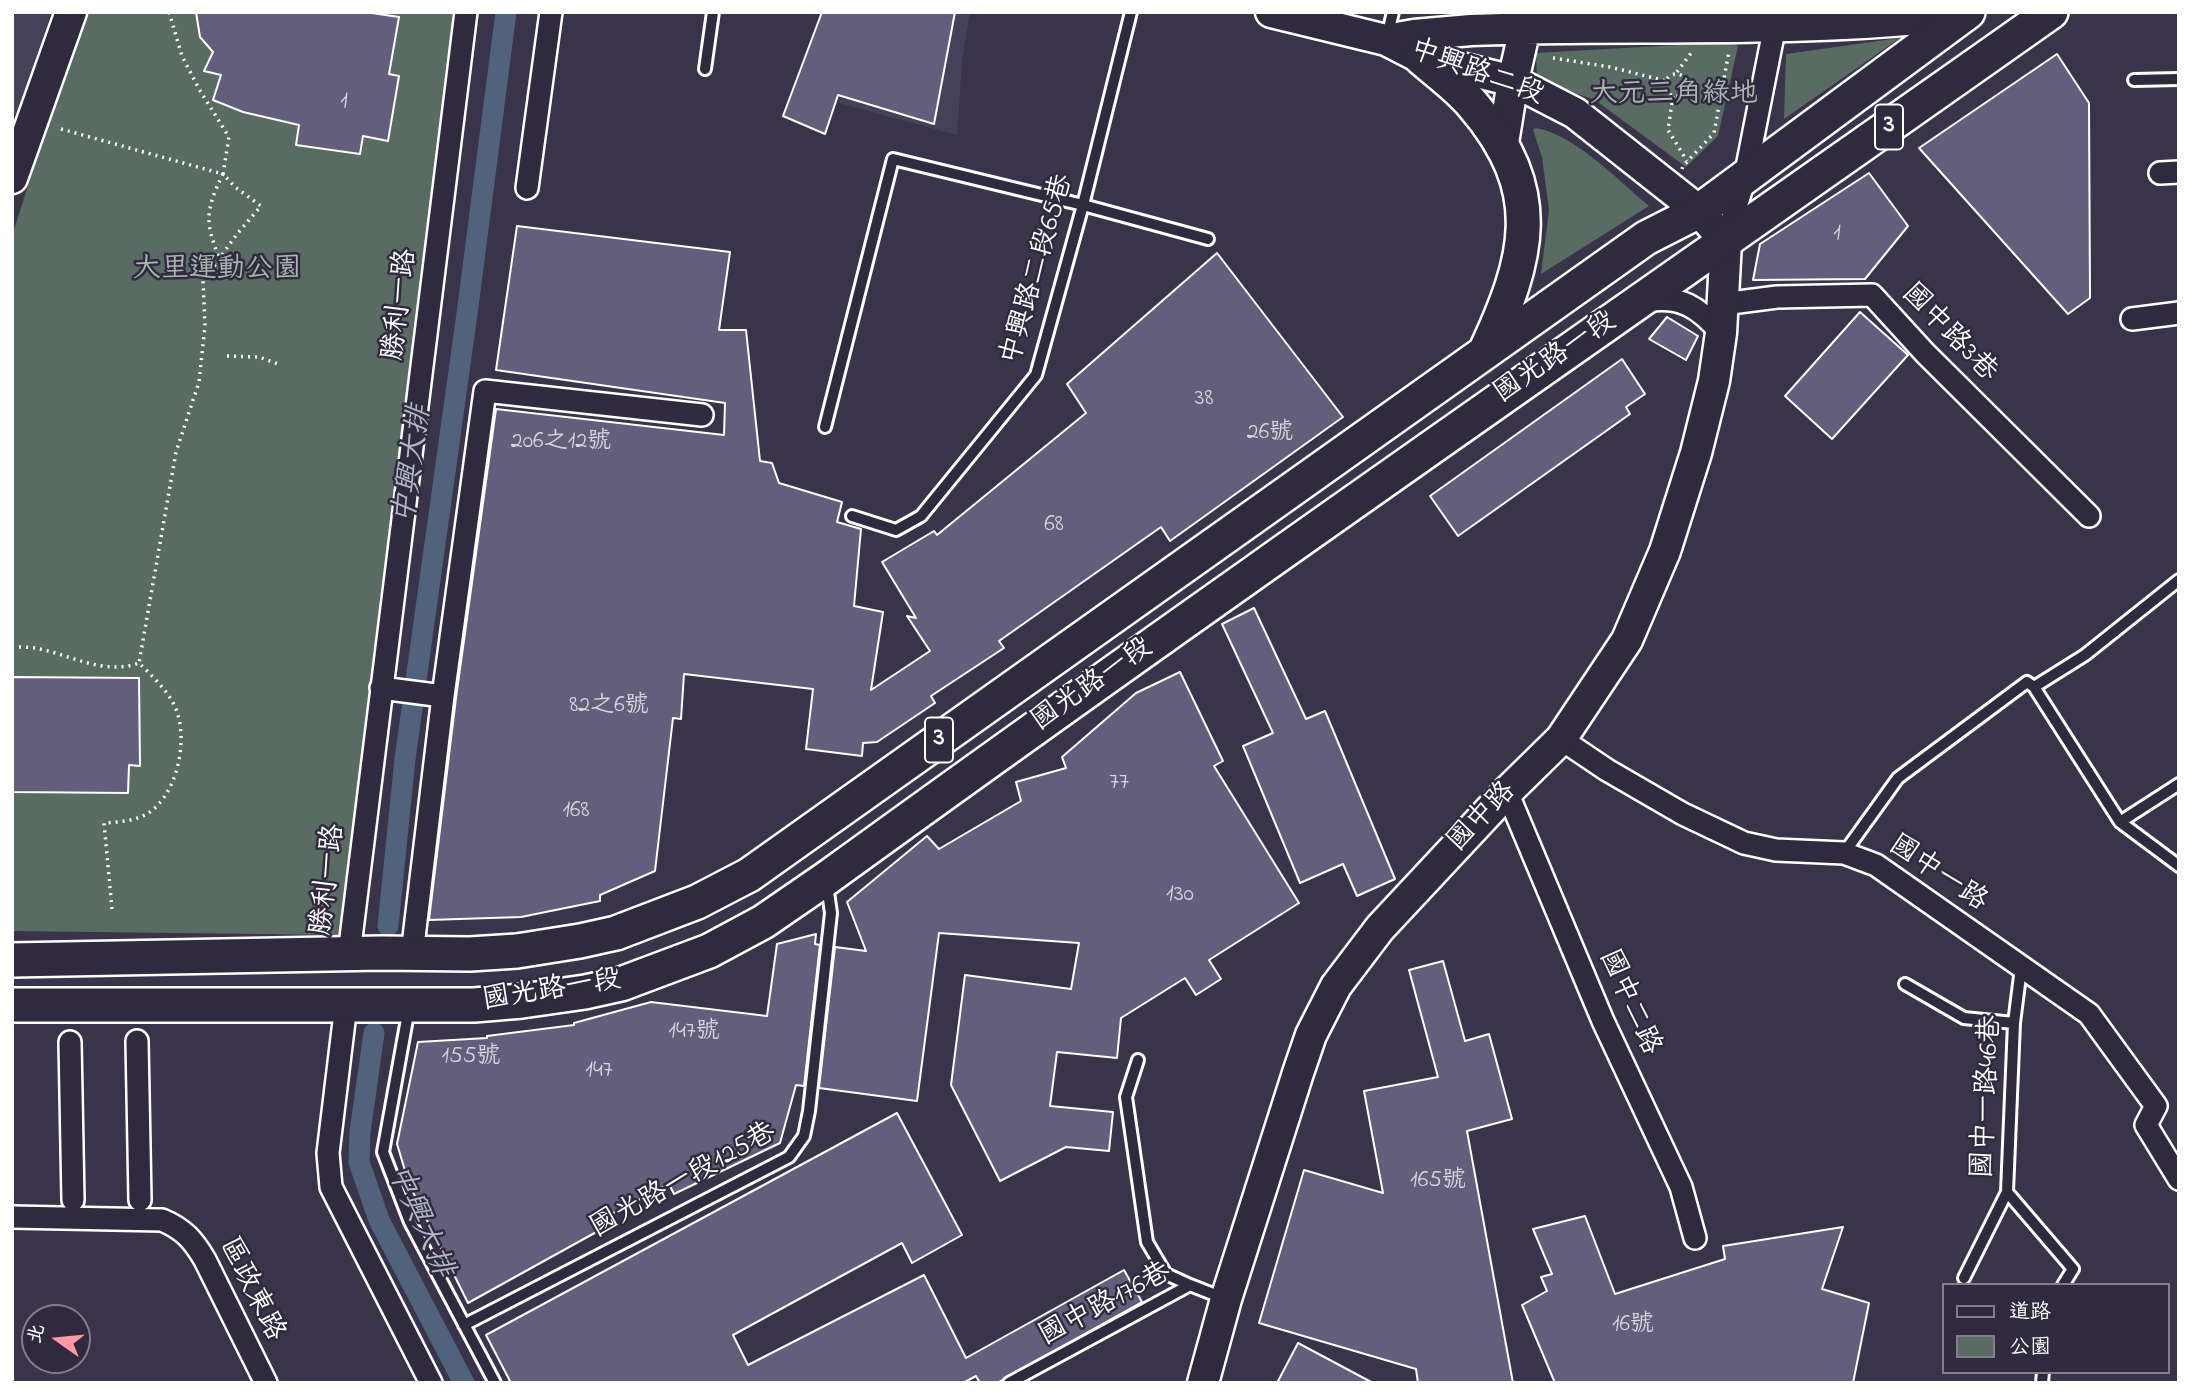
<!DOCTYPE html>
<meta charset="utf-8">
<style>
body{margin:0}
#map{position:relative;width:2191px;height:1395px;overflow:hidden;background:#39344a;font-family:"Indie Flower","LXGW WenKai TC",sans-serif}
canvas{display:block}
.frame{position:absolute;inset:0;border:14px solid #fff;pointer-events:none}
.legend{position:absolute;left:1942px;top:1283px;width:228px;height:91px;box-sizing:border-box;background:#2f2a3d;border:2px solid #827f8b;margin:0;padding:9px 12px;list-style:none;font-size:21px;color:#fff}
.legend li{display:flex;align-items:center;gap:14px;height:35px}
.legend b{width:35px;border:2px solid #827f8b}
.north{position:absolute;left:21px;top:1304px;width:70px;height:70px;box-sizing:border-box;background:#2f2a3d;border:2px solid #827f8b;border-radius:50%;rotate:285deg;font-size:19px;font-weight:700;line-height:28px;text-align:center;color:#fff}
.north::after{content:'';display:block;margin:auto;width:24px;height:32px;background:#ff9aa2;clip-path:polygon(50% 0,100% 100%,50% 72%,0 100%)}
</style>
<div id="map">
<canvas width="2191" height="1395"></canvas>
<div class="frame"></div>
<ul class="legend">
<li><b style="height:9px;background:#2f2a3d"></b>道路</li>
<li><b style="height:19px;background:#596b62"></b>公園</li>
</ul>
<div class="north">北</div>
</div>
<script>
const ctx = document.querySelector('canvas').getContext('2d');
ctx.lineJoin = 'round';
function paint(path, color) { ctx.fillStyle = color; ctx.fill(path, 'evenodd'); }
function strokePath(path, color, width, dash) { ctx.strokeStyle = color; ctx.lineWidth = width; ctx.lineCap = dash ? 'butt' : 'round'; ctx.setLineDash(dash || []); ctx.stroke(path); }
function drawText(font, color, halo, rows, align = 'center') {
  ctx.font = font + ' "Indie Flower","LXGW WenKai TC",sans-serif'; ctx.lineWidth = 5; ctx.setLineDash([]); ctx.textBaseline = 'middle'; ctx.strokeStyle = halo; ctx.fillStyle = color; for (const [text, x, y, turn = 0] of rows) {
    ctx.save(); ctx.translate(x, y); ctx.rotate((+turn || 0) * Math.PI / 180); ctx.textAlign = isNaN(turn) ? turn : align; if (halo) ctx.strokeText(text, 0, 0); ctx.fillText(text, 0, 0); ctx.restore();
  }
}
paint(new Path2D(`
 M12 12H51L17 115 12 111Z
 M867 12H970L962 61 957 135 839 103Z`), '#454159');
paint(new Path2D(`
 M83 12H455L340 935 12 931V236Z
 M1900 38 1784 119 1786 54Z
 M1730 42 1738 46 1718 136 1686 167 1595 100 1537 80 1536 53Z
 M1535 128C1573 133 1619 181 1649 206L1541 274 1549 210 1542 157 1533 130Z`), '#596b62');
strokePath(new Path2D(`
 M388 926 405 759 467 314 506 12
 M374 1033 360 1132 359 1162 379 1220 464 1383`), '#51637c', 21);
const building = new Path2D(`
 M196 12H365L399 17 389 74 399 76 388 141 363 136 360 154 296 145 299 125 243 112 213 100 221 75 204 71 213 52 200 37Z
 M822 12H955L934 124 838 95 825 134 783 116Z
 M2057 54 2089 103 2090 298 2068 314 1919 148Z
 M1869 173 1908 226 1865 279 1753 280 1760 244Z
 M517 226 730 252 719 330H746L760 461 772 463 779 483 842 502 837 522 861 529 854 606 883 612 871 690 930 651 907 616 916 618 882 562 934 531 937 535 1086 413 1067 384 1217 253 1343 417 1170 541 1161 527 999 641 1004 648 931 696 935 703 877 742 863 743 862 756 806 749 813 689 684 674 681 719 673 718 655 871 600 895V901L521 917 429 920 456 698 496 409 724 435 725 403 496 370Z
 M1860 312 1908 355 1832 439 1785 396Z
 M1667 317 1698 336 1686 360 1649 339Z
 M1622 359 1645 394 1626 407 1630 414 1458 536 1430 496Z
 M1254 608 1306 719 1325 711 1395 879 1357 896 1343 864 1300 883 1243 746 1273 733 1222 624Z
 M1180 672 1223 761 1214 766 1299 903 1209 960 1221 979 1196 995 1185 978 1121 1018 1117 1058 1057 1052 1050 1106 1113 1112 1109 1151 1066 1147 1000 1181 951 1085 965 975 1071 989 1079 943 939 933 917 1101 819 1088 835 947 866 951 847 902 927 836 939 849 1021 801 1016 782 1066 768 1062 757 1136 693Z
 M12 677 139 678 140 766 129 765 128 793 12 792Z
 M816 934 815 944 820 945 804 1086 796 1085 780 1143 674 1194 669 1184 596 1222 600 1230 468 1303 409 1184 397 1144 418 1042 487 1038V1036L574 1025V1023L651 1002 767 1016 777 944Z
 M1443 961 1465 1041 1489 1034 1512 1119 1467 1131 1513 1383H1418L1416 1369 1259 1323 1304 1170 1383 1193 1364 1091 1438 1077 1409 970Z
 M897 1113 962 1235 912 1263 902 1243 733 1335 748 1365 924 1275 966 1358 1124 1270 1142 1302 997 1383H980L976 1376 963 1383H511L486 1335Z
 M1585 1216 1615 1294 1725 1259 1723 1246 1843 1227 1822 1289 1869 1303 1853 1383H1555L1522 1305 1547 1291 1541 1277 1552 1274 1533 1229Z
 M1298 1343 1373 1383H1277Z`);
paint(building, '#625e7c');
strokePath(building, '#fff', 2);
const lane = new Path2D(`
 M1387 37 1393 12
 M705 69 713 12
 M2134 80 2179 79
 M825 427 893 159 1083 205 1208 239
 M852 516 896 530 921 516 1036 375 1083 205 1131 12
 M2034 687 2085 655 2179 580
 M2120 822 2179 784
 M1844 853 1898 778 2027 682 2034 687 2120 822 2179 866
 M2021 968 2014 1023 2007 1192 2073 1269 2063 1285
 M1905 984 1964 1018 2014 1023
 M409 1008 383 1152 410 1222 495 1383
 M1138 1060 1126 1097 1147 1242 1166 1274 1190 1285
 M1964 1278 2007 1192
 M464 1325 789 1157 804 1136 809 1111 831 913 827 885
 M1009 1383 1190 1285 1223 1298
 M2042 1383 2043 1372`);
const street = new Path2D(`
 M2160 173 2179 172
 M527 188 551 12
 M1726 240 1745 177 1777 15
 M1646 301C1680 295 1699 307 1721 333
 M1723 304 1777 297 1872 295 1925 353 2089 516
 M2132 319 2179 313
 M381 688 443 696
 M1561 739 1607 770 1683 814 1744 843 1776 850 1844 853 1876 865 2089 1014 2156 1106 2146 1125 2179 1179
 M1507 792 1603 1021 1681 1187 1695 1238
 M349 954 466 12
 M412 954 443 696 485 391 702 415
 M346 1005 328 1153 331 1187 431 1383
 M137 1041 140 1200
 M70 1042 73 1200
 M12 1217 162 1220C184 1229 194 1241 205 1260L266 1383`);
const secondary = new Path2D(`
 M1386 40 1414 35 1471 30C1635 24 1801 34 1965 14
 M1502 149 1513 81 1525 28
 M12 178 71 12
 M1203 1383 1226 1299 1298 1073 1311 1035 1336 986 1380 928 1507 792 1561 739 1627 640 1665 551 1696 453 1714 381 1721 333 1726 242 1699 211 1575 113 1513 81 1421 58 1386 40 1271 12`);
const primary = new Path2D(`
 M1421 58C1438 73 1458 87 1473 105 1547 191 1529 258 1485 352
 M12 960 381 953 470 954 517 951 580 941 616 933 697 902 749 875 1646 238 1699 211 1968 12
 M12 1005H474L522 1001 585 992 621 984 709 951 763 922 827 878C1231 585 1643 300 2051 12`);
strokePath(lane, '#fff', 16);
strokePath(street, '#fff', 26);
strokePath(secondary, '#fff', 35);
strokePath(primary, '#fff', 38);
strokePath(new Path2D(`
 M1553 58 1610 67 1666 81
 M1677 72 1691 53
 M1665 85a11 11 0 1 1 22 0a11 11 0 1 1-22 0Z
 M1673 96 1668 130 1687 161
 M61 129 223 174 229 137 199 89 182 56 169 12
 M1682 169 1683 166 1714 133 1729 51
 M227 356 259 357 281 365
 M12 647C20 647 28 647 35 648 69 654 104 676 139 663
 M112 909 104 823C119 822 134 821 147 814 176 796 187 746 178 715 172 694 154 678 139 663L176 452 199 382 205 326 203 281 237 234 261 206 235 187 223 174C205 211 205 221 219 258`), '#fff', 3.5, [2, 5]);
strokePath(lane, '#2f2a3d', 10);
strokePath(street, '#2f2a3d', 21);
strokePath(secondary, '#2f2a3d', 30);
strokePath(primary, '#2f2a3d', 33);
drawText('24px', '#d8d7de', null, [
 ["1",344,103],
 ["1",1837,235],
 ["38",1204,400],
 ["26號",1270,434],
 ["206之12號",561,443],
 ["68",1054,526],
 ["82之6號",609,707],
 ["77",1119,784],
 ["168",576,812],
 ["130",1180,896],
 ["147號",694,1033],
 ["155號",471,1058],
 ["147",599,1072],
 ["165號",1438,1182],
 ["16號",1633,1326]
]);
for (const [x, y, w] of [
 [1889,127,28],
 [939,740,28]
]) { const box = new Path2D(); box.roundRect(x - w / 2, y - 22.5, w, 45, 5); ctx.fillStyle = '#2f2a3d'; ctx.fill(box); strokePath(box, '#fff', 2); }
drawText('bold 26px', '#fff', null, [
 ["3",1889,127],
 ["3",939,740]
]);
drawText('28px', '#fff', '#2f2a3d', [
 ["中興路二段",1476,74,20],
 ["中興路二段65巷",1039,270,-74],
 ["勝利一路",402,305,-83],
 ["國中路3巷",1948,334,46],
 ["國光路一段",1556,359,-34],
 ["國光路一段",1093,686,-35],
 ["國中路",1483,818,-46],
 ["國中一路",1937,875,34],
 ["勝利一路",330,880,-83],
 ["國光路一段",552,992,-9],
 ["國中二路",1628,1003,66],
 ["國中一路46巷",1989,1097,-87],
 ["國光路一段125巷",684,1182,-29],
 ["區政東路",250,1290,63],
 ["國中路176巷",1106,1306,-28]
]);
drawText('28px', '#acb5b0', '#2f2a3d', [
 ["大元三角綠地",1674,96],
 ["大里運動公園",217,271]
]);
drawText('italic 30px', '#b1b9c4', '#2f2a3d', [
 ["中興大排",415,465,-82],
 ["中興大排",418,1222,66]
]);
</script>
